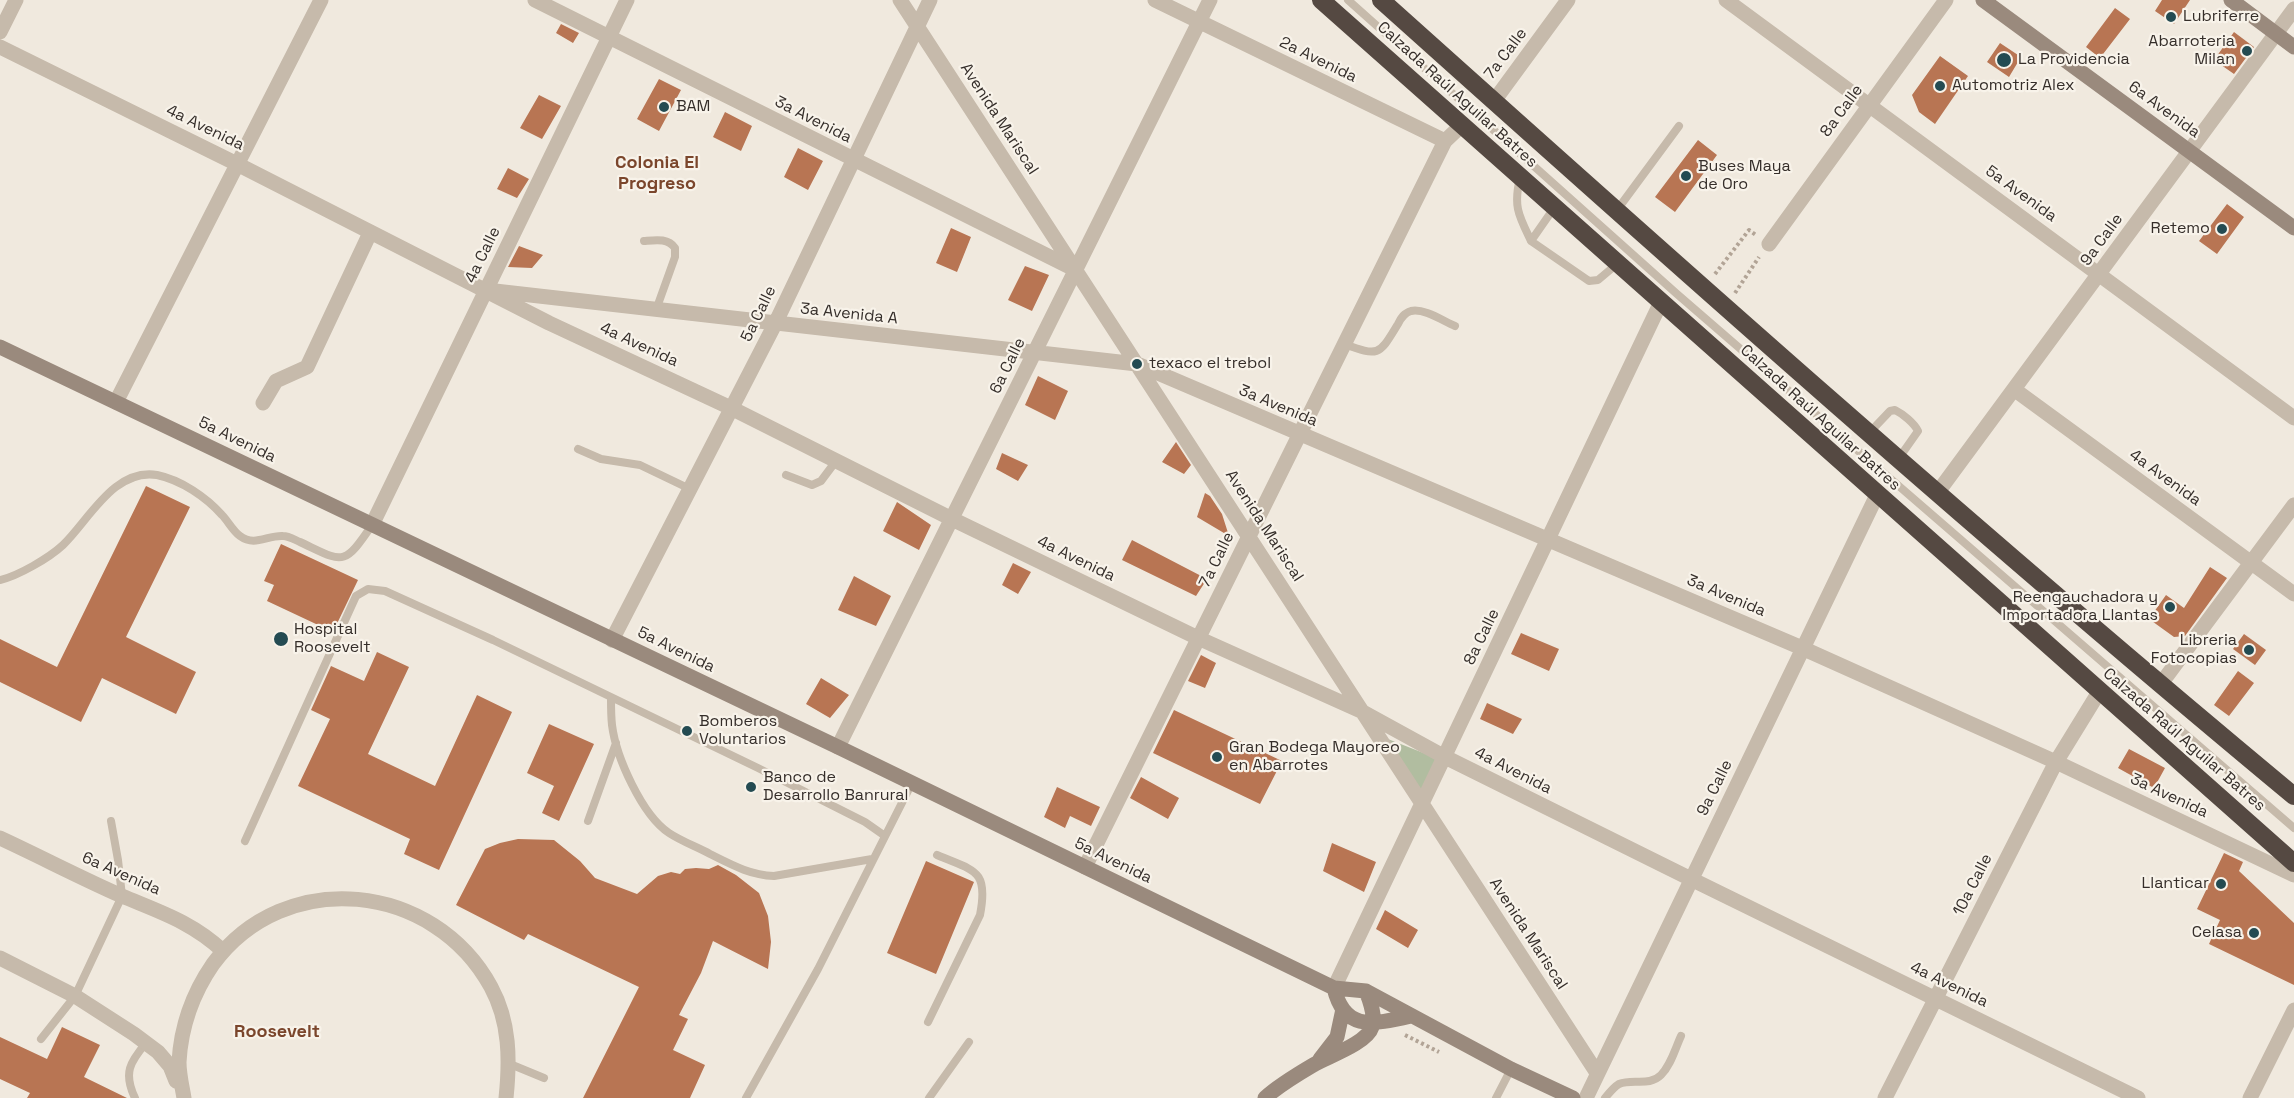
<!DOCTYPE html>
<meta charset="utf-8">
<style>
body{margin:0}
canvas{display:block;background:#f0e9de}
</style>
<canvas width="2294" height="1098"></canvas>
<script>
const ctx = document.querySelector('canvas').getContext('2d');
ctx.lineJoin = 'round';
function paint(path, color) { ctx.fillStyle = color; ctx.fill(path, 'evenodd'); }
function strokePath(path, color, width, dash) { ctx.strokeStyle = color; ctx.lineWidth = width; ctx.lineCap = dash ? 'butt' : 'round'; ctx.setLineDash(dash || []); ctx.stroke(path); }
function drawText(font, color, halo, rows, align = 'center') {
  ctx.font = font + ' "Space Grotesk",sans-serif'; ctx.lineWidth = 4.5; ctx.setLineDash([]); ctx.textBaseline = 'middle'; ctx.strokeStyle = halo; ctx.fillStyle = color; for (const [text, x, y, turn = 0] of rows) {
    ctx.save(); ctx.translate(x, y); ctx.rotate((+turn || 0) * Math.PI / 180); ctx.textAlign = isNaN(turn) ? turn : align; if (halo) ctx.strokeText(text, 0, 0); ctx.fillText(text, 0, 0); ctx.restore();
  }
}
paint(new Path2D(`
 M1375 734 1439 759 1417 799Z`), '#b1bda0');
paint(new Path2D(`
 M2162 0H2190L2174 24 2155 11Z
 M2115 8 2130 19 2100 58 2086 47Z
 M561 24 579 33 573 43 556 33Z
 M2234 32 2254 47 2234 74 2214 60Z
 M2000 43 2021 57 2009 77 1987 62Z
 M1940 56 1968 76 1935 124 1919 112 1912 95Z
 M659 79 681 90 659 131 637 119Z
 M539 95 561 106 542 139 520 128Z
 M725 112 752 126 741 151 713 137Z
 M1698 140 1717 155 1675 212 1655 197Z
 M798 148 823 161 808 190 784 177Z
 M508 168 529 179 517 198 497 189Z
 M2227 204 2244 217 2217 254 2199 241Z
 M951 228 971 237 957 272 936 263Z
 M519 246 543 255 532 268 508 267Z
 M1025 266 1049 275 1032 311 1008 300Z
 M1038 376 1068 391 1055 420 1025 405Z
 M1176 442 1191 465 1184 474 1162 462Z
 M1002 453 1028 465 1018 481 996 469Z
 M146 486 190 507 126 637 196 672 176 714 102 678 81 722 0 682V639L57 667Z
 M1205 493 1210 496 1222 514 1229 536 1197 517Z
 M897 502 931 525 919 550 883 531Z
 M1132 540 1207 579 1196 596 1122 560Z
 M281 544 358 580 333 632 267 601 274 585 264 581Z
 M1013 563 1031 572 1018 594 1002 585Z
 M2210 567 2227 578 2185 636 2174 637 2149 619 2166 595 2184 608Z
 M854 576 891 596 876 626 838 610Z
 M1521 633 1559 649 1549 671 1511 654Z
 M2244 634 2266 650 2255 665 2233 649Z
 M377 652 409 667 368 754 435 786 477 695 512 712 439 870 404 854 410 839 298 786 330 719 311 710 331 666 364 681Z
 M1201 655 1216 663 1205 688 1188 681Z
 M2238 671 2254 683 2229 716 2214 705Z
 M821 678 849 695 830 718 806 704Z
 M1487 703 1522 719 1513 734 1480 719Z
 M1174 710 1282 761 1260 804 1153 753Z
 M549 724 594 744 559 821 542 813 554 786 527 773Z
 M2129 749 2165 768 2154 788 2118 768Z
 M1141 777 1179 798 1168 819 1130 798Z
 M1057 787 1100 807 1091 826 1070 816 1065 828 1044 817Z
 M518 839 554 840 580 861 595 878 637 894 658 876 671 872 680 874 685 869 696 868 709 869 718 865 736 875 759 893 768 916 771 942 768 969 713 941 701 973 679 1015 688 1019 673 1050 705 1065 690 1098H583L639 987 528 934 524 940 456 905 485 849 500 843Z
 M1332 843 1376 862 1364 892 1323 871Z
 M2224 853 2243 862 2239 871 2294 923V985L2209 944 2220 920 2197 909Z
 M926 861 974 882 936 974 887 953Z
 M1385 910 1418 930 1408 948 1376 929Z
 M62 1027 100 1045 84 1077 127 1098H27L30 1093 0 1079V1037L47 1059Z`), '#b87553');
strokePath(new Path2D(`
 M1715 274 1749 230 1756 235
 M1735 293 1759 257
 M1405 1035 1439 1052`), '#b2a496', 4, [3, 3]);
strokePath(new Path2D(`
 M1348 0 1677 294 2294 828
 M1520 178C1513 207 1519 216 1531 241
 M1554 208 1531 241 1589 281 1598 280 1617 264
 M1617 210 1679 126
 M644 241C656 240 668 238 675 248V257L656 310
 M1344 344C1380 357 1379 355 1398 324 1401 318 1404 313 1411 311 1424 308 1443 321 1455 326
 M1870 432 1890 411 1895 410C1903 414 1914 423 1918 431L1899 458
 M578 449 601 459 640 465 690 489
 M786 475 812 485 821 481 836 461
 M0 580C18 576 49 558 63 545 89 520 114 468 157 475 181 480 206 497 222 515 228 521 233 531 240 536 255 547 267 535 283 536 289 536 295 540 300 542 343 562 343 568 372 525
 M611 698C611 707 611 716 612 725 616 757 642 815 669 833 681 841 697 847 710 854 732 865 750 875 774 876L872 859
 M588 821 616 743
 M245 841 356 596 368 589 385 591 493 640 758 768 865 822 885 836
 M928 1022 980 915C989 869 974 871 937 855
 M41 1039 75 996 122 896 118 860 111 821
 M510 1064 544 1078
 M135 1098C123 1073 130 1062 146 1043
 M746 1098 818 969 912 783
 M929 1098 969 1042
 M1496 1098 1511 1069
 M1605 1098C1609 1093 1614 1087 1619 1084 1633 1078 1649 1087 1661 1075 1671 1065 1675 1049 1681 1036`), '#c6baab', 8);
strokePath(new Path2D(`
 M535 0 1076 270
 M900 0 1597 1073
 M1155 0 1445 141
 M1726 0 2294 418
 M0 32 16 0
 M0 47 237 164 549 323 731 408 952 519 1198 638 1363 712 1445 757 1691 879 2138 1098
 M1494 101 1568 0
 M1769 244 1946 0
 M495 291 1137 364 1802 648 2056 762 2294 875
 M2015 390 2294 594
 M116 402 321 0
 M263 403 276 381 307 367 370 233
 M1938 492 2294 9
 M372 525 627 0
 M612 640 775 324 930 0
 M2160 685 2294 505
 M838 747 1210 0
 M0 838C41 857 81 878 122 896 160 912 192 922 223 951
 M1085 867 1445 141 1462 125
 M0 958 75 996 134 1034 158 1052 170 1066 176 1081
 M1334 988 1661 302
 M184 1098C182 1086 179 1074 179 1062 181 1026 193 993 213 964 285 866 434 882 491 987 510 1022 510 1060 506 1098
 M1586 1098 1877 495
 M1885 1098 2056 762 2099 692
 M2250 1098 2294 1010`), '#c6baab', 15);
strokePath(new Path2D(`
 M1983 0 2294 228
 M2231 0 2294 47
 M0 347 838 747 1334 988 1366 991 1511 1069 1573 1098
 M1334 988C1345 1034 1376 1023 1412 1016
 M1320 1059 1337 1037 1343 1009
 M1265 1098C1279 1085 1298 1074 1315 1064 1329 1056 1367 1043 1372 1027 1376 1016 1370 1001 1366 991`), '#9a8a7d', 15);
strokePath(new Path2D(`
 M1321 0 2294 863
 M1381 0C1681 269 1983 538 2294 796`), '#554942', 18);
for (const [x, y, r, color] of [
 [2171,17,6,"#244b52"],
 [2247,51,6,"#244b52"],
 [2004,60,8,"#244b52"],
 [1940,86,6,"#244b52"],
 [664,107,6,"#244b52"],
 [1686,176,6,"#244b52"],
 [2222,229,6,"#244b52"],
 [1137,364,6,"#244b52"],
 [2170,607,6,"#244b52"],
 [281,639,8,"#244b52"],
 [2249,650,6,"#244b52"],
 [687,731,6,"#244b52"],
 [1217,757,6,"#244b52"],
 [751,787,6,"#244b52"],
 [2221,884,6,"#244b52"],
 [2254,933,6,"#244b52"]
]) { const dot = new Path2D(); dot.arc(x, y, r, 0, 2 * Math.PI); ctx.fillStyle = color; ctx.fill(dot); strokePath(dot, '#f8f3ea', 2); }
drawText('16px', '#352e2a', '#f8f3ea', [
 ["Lubriferre",2183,17],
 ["Abarroteria",2235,42,"right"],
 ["Milan",2235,60,"right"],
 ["La Providencia",2018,60],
 ["Automotriz Alex",1952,86],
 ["BAM",676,107],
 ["Buses Maya",1698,167],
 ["de Oro",1698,185],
 ["Retemo",2210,229,"right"],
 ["texaco el trebol",1149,364],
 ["Reengauchadora y",2158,598,"right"],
 ["Importadora Llantas",2158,616,"right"],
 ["Hospital",294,630],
 ["Roosevelt",294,648],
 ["Libreria",2237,641,"right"],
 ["Fotocopias",2237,659,"right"],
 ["Bomberos",699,722],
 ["Voluntarios",699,740],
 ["Gran Bodega Mayoreo",1229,748],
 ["en Abarrotes",1229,766],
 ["Banco de",763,778],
 ["Desarrollo Banrural",763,796],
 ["Llanticar",2209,884,"right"],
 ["Celasa",2242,933,"right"]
], 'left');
drawText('16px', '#352e2a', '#f8f3ea', [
 ["7a Calle",1506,54,-53],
 ["2a Avenida",1318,60,26],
 ["Calzada Raúl Aguilar Batres",1457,95,42],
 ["6a Avenida",2164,110,36],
 ["8a Calle",1842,111,-54],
 ["Avenida Mariscal",999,119,57],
 ["3a Avenida",813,120,27],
 ["4a Avenida",205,128,26],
 ["5a Avenida",2021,194,36],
 ["9a Calle",2102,240,-54],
 ["4a Calle",483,255,-64],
 ["5a Calle",759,314,-64],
 ["3a Avenida A",849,314,6],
 ["4a Avenida",639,345,25],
 ["6a Calle",1008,366,-64],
 ["3a Avenida",1278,406,23],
 ["Calzada Raúl Aguilar Batres",1820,418,42],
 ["5a Avenida",237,440,26],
 ["4a Avenida",2165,478,36],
 ["Avenida Mariscal",1264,526,57],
 ["4a Avenida",1076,559,26],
 ["7a Calle",1217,560,-64],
 ["3a Avenida",1726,596,23],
 ["8a Calle",1482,637,-64],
 ["5a Avenida",676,650,26],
 ["Calzada Raúl Aguilar Batres",2184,740,41],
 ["4a Avenida",1513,771,27],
 ["9a Calle",1715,788,-64],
 ["3a Avenida",2169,796,25],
 ["5a Avenida",1113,861,26],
 ["6a Avenida",121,874,24],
 ["10a Calle",1973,885,-63],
 ["Avenida Mariscal",1528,934,57],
 ["4a Avenida",1949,985,26]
]);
drawText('bold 18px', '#7b462c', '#f8f3ea', [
 ["Colonia El",657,163],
 ["Progreso",657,184],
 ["Roosevelt",277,1032]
]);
</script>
